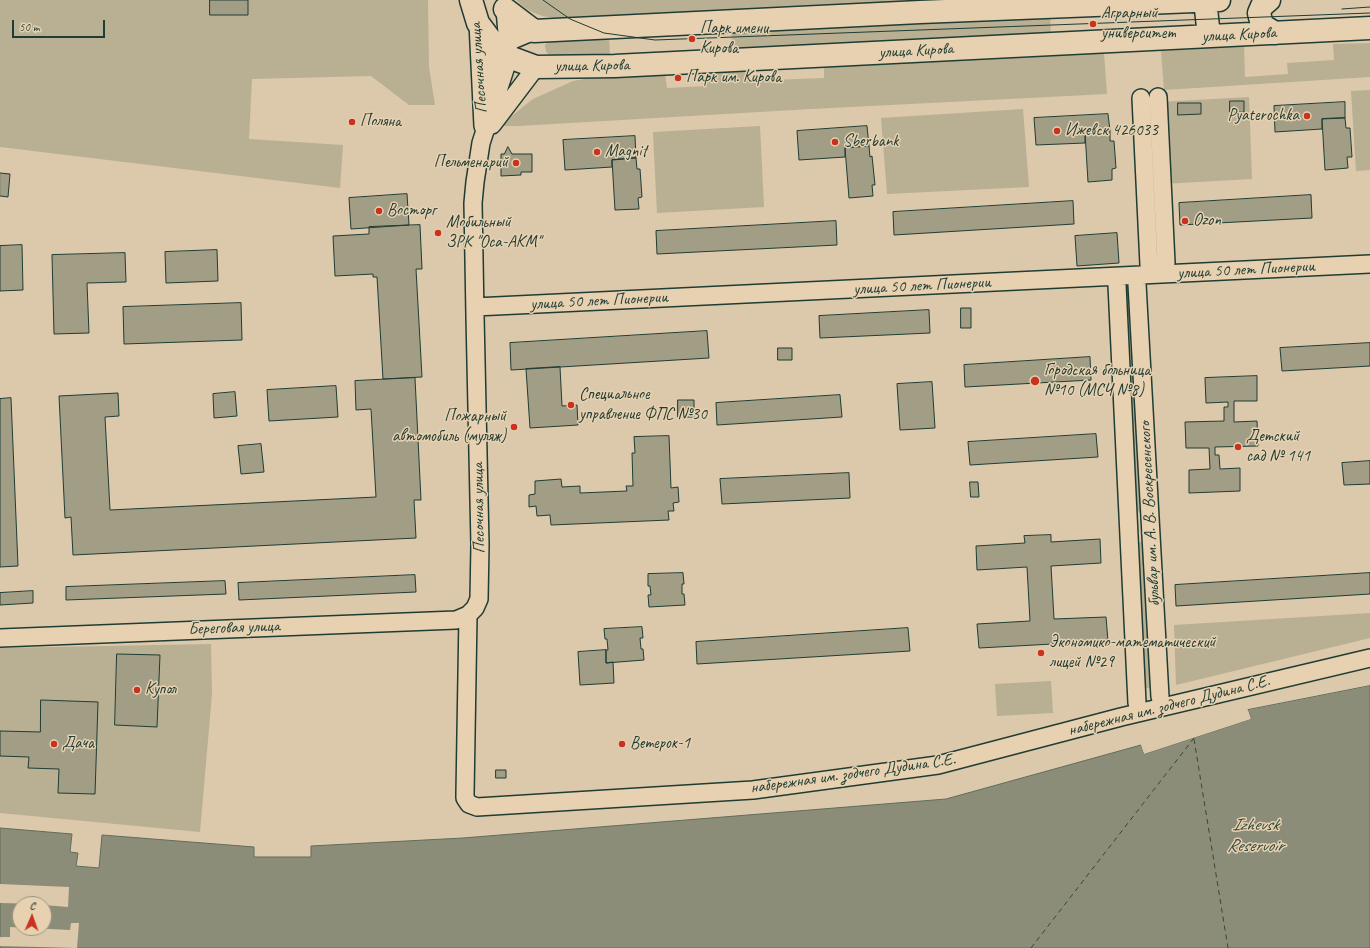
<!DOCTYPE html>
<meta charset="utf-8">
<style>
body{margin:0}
#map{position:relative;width:1370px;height:948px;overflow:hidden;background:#dcc8aa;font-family:Caveat,sans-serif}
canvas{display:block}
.north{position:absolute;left:12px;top:896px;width:40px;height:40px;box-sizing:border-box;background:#e8d1b1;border:1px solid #98967f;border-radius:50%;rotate:2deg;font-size:11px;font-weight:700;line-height:16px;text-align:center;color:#1f3d34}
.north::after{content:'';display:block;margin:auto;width:14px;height:18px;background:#c8321e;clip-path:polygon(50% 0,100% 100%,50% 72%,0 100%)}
.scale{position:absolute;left:12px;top:20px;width:93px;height:18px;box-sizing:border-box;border:2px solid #1f3d34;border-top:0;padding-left:5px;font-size:12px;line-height:14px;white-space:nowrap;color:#1f3d34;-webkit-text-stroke:3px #e8d1b1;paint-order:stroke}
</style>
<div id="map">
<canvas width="1370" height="948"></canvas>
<div class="north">С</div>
<div class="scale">50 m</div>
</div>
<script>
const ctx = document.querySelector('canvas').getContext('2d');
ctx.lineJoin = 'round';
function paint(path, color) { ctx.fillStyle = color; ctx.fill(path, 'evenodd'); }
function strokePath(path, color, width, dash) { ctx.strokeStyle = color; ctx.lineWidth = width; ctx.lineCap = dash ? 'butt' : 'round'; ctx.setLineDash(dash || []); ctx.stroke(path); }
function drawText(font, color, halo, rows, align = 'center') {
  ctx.font = font + ' Caveat,sans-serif'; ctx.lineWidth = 3; ctx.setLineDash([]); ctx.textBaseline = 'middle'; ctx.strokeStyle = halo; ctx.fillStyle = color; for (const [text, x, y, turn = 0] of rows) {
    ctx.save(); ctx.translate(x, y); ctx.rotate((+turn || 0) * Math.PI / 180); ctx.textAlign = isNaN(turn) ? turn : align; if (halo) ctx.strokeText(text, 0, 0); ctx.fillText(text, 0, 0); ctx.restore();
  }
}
paint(new Path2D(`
 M0 0H428L429 67 435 105H409L371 76 252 79 249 139 343 145 340 188 0 147Z
 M516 0H1046L554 18C538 16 527 11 516 0Z
 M1050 11 1051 39 732 53 731 25Z
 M609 36 610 57 553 58 546 52 545 45 549 41Z
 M1370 43V77L1164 90 1161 51 1244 46 1245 77 1288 74 1287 63 1334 60 1333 44Z
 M1104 53 1107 94 811 109 518 126H499L533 99 573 81 595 77 665 74 667 88 706 86V73L748 70 749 81 824 78V67Z
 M1370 90V170L1356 171 1351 91Z
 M1249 97 1252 179 1162 184 1158 102Z
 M1023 109 1029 187 887 194 881 118Z
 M760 126 764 207 657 213 653 132Z
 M1133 298 1145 511 1134 512 1122 299Z
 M1136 542H1145L1153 688H1143Z
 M1370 613V638L1176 685 1174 625Z
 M211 644 212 694 200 832 0 813V648Z
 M1051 681 1053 713 997 716 995 684Z`), '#b9af93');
const water = new Path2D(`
 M1370 686V948H0V828L72 834 70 852 78 853 76 866 99 868 102 835 254 847V857H311V846L463 838 946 799 1141 745 1144 754 1251 719 1248 710ZM20 904H44V928H20Z`);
paint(water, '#8c8d78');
strokePath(water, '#606d5d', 1);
paint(new Path2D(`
 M1246 710H1248L1251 719 1144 754 1141 745 1143 744 1145 752 1248 718Z
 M0 884 69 887 68 907 44 905V904L0 903Z
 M71 923H79L77 948 0 946V937H10V927L70 930Z`), '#dcc8aa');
strokePath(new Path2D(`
 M1194 739 1228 948
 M1031 948 1194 738`), '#2f493e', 1, [5, 4]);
const building = new Path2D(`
 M210 0H248V15H210Z
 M1230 101H1244V112H1230Z
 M1345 102V118L1322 119V129L1275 132 1274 106Z
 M1178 103H1201V114L1178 115Z
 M1108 114 1110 131 1085 132V143L1036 145 1034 118Z
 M1345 118 1346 128H1350L1352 157H1347L1348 168 1325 170 1322 119Z
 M867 126 869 146 845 148V157L799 160 797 131Z
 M1110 131V141H1114L1116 168 1112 169V180L1088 182 1085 132Z
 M635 136 636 158 612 160V167L565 170 563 140Z
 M869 146 870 157 872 156 875 185H872L873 196 849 198 845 148Z
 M508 147 512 154H532V172H521V175L501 176V154H504Z
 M636 158 637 169H640L642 197 638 198 639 209 615 210 612 160Z
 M0 173 10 174 8 197 0 196Z
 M407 194 409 225 351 229 349 198Z
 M1311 195 1312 218 1180 225 1179 203Z
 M1073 201 1074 224 894 235 893 212Z
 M836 221 837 245 657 254 656 231Z
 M420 225 422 269H416L422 377 383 379 377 277H373V274L335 276 333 236 369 234V227Z
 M1117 233 1119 263 1077 266 1075 236Z
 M22 245 23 290 0 291V246Z
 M217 250 218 281 166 283 165 252Z
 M125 253 126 282 87 283 89 333 54 334 52 255Z
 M241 303 242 340 124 344 123 307Z
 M961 308H971V328H961Z
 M929 310 930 333 820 338 819 316Z
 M707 331 709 358 511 370 510 343Z
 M1370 343V366L1282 371 1280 348Z
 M778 348H792V360H778Z
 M1090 357 1091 380 965 387 964 365Z
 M560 367 562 406 577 405 578 425 530 428 526 369Z
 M1257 376V401H1234V422L1257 421 1258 446 1215 447V455H1219L1220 469 1240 468V491L1189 493V470L1210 469 1209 448H1186L1185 422 1224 421V407H1228V402L1206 403 1205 378Z
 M415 378 421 500H414L416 538 73 555 71 517 65 518 59 396 118 393 119 416 105 417 110 510 376 497 371 409 356 410 355 381Z
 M932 382 935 428 900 430 897 384Z
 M336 386 338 417 269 421 267 390Z
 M235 392 237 416 214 418 213 394Z
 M840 395 842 417 717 425 716 403Z
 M11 398 18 566 0 567V399Z
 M678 400H694V417H678Z
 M1096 434 1098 457 970 465 968 442Z
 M669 436 671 488 678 487 679 502 673 503 674 511H668L669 520 551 525 550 515 537 516 536 506 529 507V495L535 494V481L561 479 562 487 580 486V493L627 491 626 486H633L632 453H635L634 437Z
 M261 444 264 472 241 474 238 446Z
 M1370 461V484L1344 485 1342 463Z
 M849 473 850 498 722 504 720 479Z
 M970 482H978L979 497H971Z
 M1051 535V542L1100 539 1101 563 1051 566 1054 619 1106 617 1108 641 979 648 977 624 1030 621 1027 567 977 570 976 546 1025 543 1024 536Z
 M683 573 684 584H682V594H684L685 605 649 607 648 595H651L650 586H648V574Z
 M1370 573V594L1176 606 1175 585Z
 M415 575 416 592 239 600 238 583Z
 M225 581 226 594 66 600V587Z
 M33 591V603L0 605V593Z
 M642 627 643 638H640L641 649H643L644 660 606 663V650H608L607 639H605L604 629Z
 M908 628 910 651 697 664 696 642Z
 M606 650V663L613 662 614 683 580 685 578 652Z
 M117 654 160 655 157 727 115 725Z
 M41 700 98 702 95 794 58 793 59 769 28 768 29 757 0 756V731L40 732Z
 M496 770H506V778H496Z`);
paint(building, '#a29d85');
strokePath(building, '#1f3d34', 1);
const minor = new Path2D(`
 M478 23 483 126
 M490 91 496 47 534 31
 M1141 98 1149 265 1166 263 1158 97
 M492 125 536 67
 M1137 284 1160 697
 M1117 285 1137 703
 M475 307 1370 264
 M468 615 465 794V798L469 804 477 807 753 790 938 765 1121 717 1370 658
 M0 638 456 620 468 615 475 608 479 599 480 545 475 316 473 203 475 182 481 143 509 57 505 9`);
const major = new Path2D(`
 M471 0 478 23 496 47 509 57 536 67 615 66 1370 28
 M1205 0 1209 36
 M1269 0 1262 6 1259 13 1262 25 1275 33
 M505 9 534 31
 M534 31 920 12 1219 0`);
strokePath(minor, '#1f3d34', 20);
strokePath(major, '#1f3d34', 25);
strokePath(minor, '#e8d1b1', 17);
strokePath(major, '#e8d1b1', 22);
strokePath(new Path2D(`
 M543 0 570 19 604 33 655 40 1370 13
 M1342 9 1370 7`), '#1f3d34', 1);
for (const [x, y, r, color] of [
 [1093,24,4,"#c8321e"],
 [692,39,4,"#c8321e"],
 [678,78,4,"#c8321e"],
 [1307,116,4,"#c8321e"],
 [352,122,4,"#c8321e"],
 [1057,131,4,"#c8321e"],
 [835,142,4,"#c8321e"],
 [597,152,4,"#c8321e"],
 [516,163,4,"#c8321e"],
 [379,211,4,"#c8321e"],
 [1185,221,4,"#c8321e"],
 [438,233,4,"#c8321e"],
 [1035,381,5,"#c8321e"],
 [571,405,4,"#c8321e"],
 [514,427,4,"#c8321e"],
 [1238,447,4,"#c8321e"],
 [1041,653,4,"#c8321e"],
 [137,690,4,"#c8321e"],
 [54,744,4,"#c8321e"],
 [622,744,4,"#c8321e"]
]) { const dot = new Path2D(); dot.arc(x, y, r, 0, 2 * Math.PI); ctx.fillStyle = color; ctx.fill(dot); strokePath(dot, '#e8d1b1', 1.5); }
drawText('17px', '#1f3d34', '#e8d1b1', [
 ["Аграрный",1101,14],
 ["университет",1101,34],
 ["Парк имени",700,29],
 ["Кирова",700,49],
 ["Парк им. Кирова",686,78],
 ["Pyaterochka",1299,116,"right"],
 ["Поляна",360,122],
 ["Ижевск 426033",1065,131],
 ["Sberbank",843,142],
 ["Magnit",605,152],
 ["Пельменарий",508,163,"right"],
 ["Восторг",387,211],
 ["Ozon",1193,221],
 ["Мобильный",446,223],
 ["ЗРК \"Оса-АКМ\"",446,243],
 ["Городская больница",1044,371],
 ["№10 (МСЧ №8)",1044,391],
 ["Специальное",579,395],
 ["управление ФПС №30",579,415],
 ["Пожарный",506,417,"right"],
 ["автомобиль (муляж)",506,437,"right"],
 ["Детский",1246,437],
 ["сад № 141",1246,457],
 ["Экономико-математический",1049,643],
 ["лицей №29",1049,663],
 ["Купол",145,690],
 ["Дача",62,744],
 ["Ветерок-1",630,744]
], 'left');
drawText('17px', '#1f3d34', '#e8d1b1', [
 ["улица Кирова",1239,35,-3],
 ["улица Кирова",916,51,-3],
 ["улица Кирова",592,66,-1],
 ["Песочная улица",479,68,-94],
 ["улица 50 лет Пионерии",1246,270,-3],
 ["улица 50 лет Пионерии",922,286,-3],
 ["улица 50 лет Пионерии",599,301,-3],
 ["Песочная улица",479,508,-91],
 ["бульвар им. А. В. Воскресенского",1150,514,-93],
 ["Береговая улица",234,628,-2],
 ["набережная им. зодчего Дудина С.Е.",1169,706,-14],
 ["набережная им. зодчего Дудина С.Е.",853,774,-8]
]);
drawText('italic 18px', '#2f493e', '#e8d1b1', [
 ["Izhevsk",1255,825],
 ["Reservoir",1255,846]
]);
</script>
